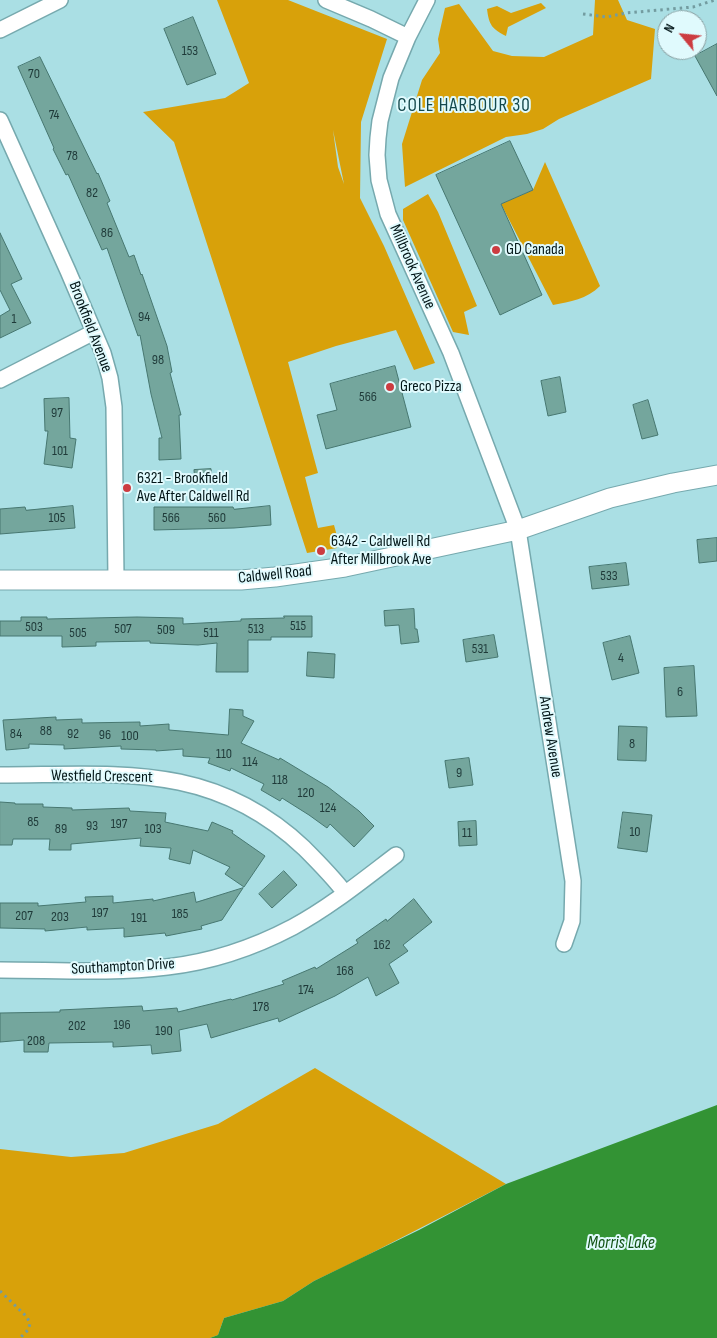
<!DOCTYPE html>
<style>
body{margin:0}
#map{position:relative;width:717px;height:1338px;overflow:hidden;background:#aadfe4;font-family:"Sofia Sans Condensed",sans-serif}
canvas{display:block}
.north{position:absolute;left:657px;top:10px;width:50px;height:50px;box-sizing:border-box;background:#e0fafd;border:1px solid #889fa1;border-radius:50%;rotate:298deg;font-size:14px;font-weight:700;line-height:20px;text-align:center;color:#031618}
.north::after{content:'';display:block;margin:auto;width:18px;height:22px;background:#cc3c41;clip-path:polygon(50% 0,100% 100%,50% 72%,0 100%)}
</style>
<div id="map">
<canvas width="717" height="1338"></canvas>
<div class="north">N</div>
</div>
<script>
const ctx = document.querySelector('canvas').getContext('2d');
ctx.lineJoin = 'round';
function paint(path, color) { ctx.fillStyle = color; ctx.fill(path, 'evenodd'); }
function strokePath(path, color, width, dash) { ctx.strokeStyle = color; ctx.lineWidth = width; ctx.lineCap = dash ? 'butt' : 'round'; ctx.setLineDash(dash || []); ctx.stroke(path); }
function drawText(font, color, halo, rows, align = 'center') {
  ctx.font = font + ' "Sofia Sans Condensed",sans-serif'; ctx.lineWidth = 4; ctx.setLineDash([]); ctx.textBaseline = 'middle'; ctx.strokeStyle = halo; ctx.fillStyle = color; for (const [text, x, y, turn = 0] of rows) {
    ctx.save(); ctx.translate(x, y); ctx.rotate((+turn || 0) * Math.PI / 180); ctx.textAlign = isNaN(turn) ? turn : align; if (halo) ctx.strokeText(text, 0, 0); ctx.fillText(text, 0, 0); ctx.restore();
  }
}
paint(new Path2D(`
 M217 0H288L387 39 361 122 360 198 384 246 435 363 414 370 396 330 336 346 288 362 318 473 305 477 318 528 334 525 337 536V548L307 553 174 142 143 112 225 98 249 83ZM333 130 344 184 338 167Z
 M595 0H618L627 20 655 29 651 79 559 119 543 129 527 134 506 137 405 187 402 144 422 80 440 53 438 39 445 8 459 4 493 51 512 56 544 57 593 35Z
 M541 3 546 8 508 27 506 36C492 29 489 25 487 9L497 6 511 13Z
 M545 162 600 286C587 299 570 302 553 305L501 204 533 190Z
 M428 194 438 212 477 306 464 312 469 335 453 332 403 220V209Z
 M315 1068 506 1184 360 1259 314 1281 283 1301 224 1318 218 1335 210 1338H0V1149L71 1157 124 1153 218 1124Z`), '#d8a10a');
paint(new Path2D(`
 M717 1105V1338H210L218 1335 224 1318 283 1301 314 1281 419 1230 506 1184Z`), '#339334');
const building = new Path2D(`
 M193 17 216 74 187 85 164 29Z
 M717 44V96L695 56Z
 M40 57 97 174 98 173 110 201 107 203 129 257 134 255 141 275 142 274 167 346 172 372 170 373 181 415H179L181 459 159 460V438H162L151 394 140 335 138 336 107 248 102 250 68 174 66 175 53 149 54 148 18 67Z
 M510 141 533 190 501 204 542 295 500 315 436 175Z
 M0 233 22 279 11 284 31 323 0 338V316L10 310 0 290Z
 M395 366 411 427 326 449 317 415 337 410 330 384Z
 M560 377 566 412 548 416 541 381Z
 M69 398 70 438 76 439 72 468 44 464 48 431H45L44 399Z
 M648 400 658 435 642 439 633 405Z
 M211 469 212 483 195 484 194 470Z
 M73 506 75 528 0 534V509L25 507 26 510Z
 M270 506 271 525 234 528 154 530V507H233L234 509Z
 M717 538V561L699 563 697 540Z
 M626 563 629 585 592 589 589 567Z
 M414 609 415 629H417L419 642 401 644 399 625 385 626 384 611Z
 M284 616H312V637H271V640H248V672H216L217 643 198 645 150 643V641L96 642V646L62 647V636H0V621H21V617H47V619L137 617 183 618V624L241 621V619L284 618Z
 M494 635 498 657 466 662 463 640Z
 M630 636 639 673 612 680 603 643Z
 M308 652 335 654 334 678 307 676Z
 M694 666 697 716 666 717 664 668Z
 M230 709 243 710V716L254 721 241 743 279 760 280 758 328 787 359 811 374 826 354 847 330 824 327 828 309 815 282 798 280 801 261 790 264 784 231 768 230 771 208 763 210 758 183 756V749L156 751V750L121 749V746L64 749V745L29 744V748L6 750 3 720 56 717V720L82 719V723L140 722V726L169 724V730L228 735Z
 M619 726 647 727 646 761 618 760Z
 M469 758 473 785 449 788 445 761Z
 M0 802 15 803V804H43V807L72 808V810L129 808 130 811 166 813 165 822 208 831 212 822 233 831 232 833 265 856 244 887 225 874 230 867 193 850 190 864 169 859 171 848 140 846 141 838 71 844V850H49L50 839H13L12 845H0Z
 M623 812 652 815 647 852 618 848Z
 M476 821 477 845 459 846 458 822Z
 M284 871 297 885 272 908 259 894Z
 M243 888 222 920 201 926 202 929 166 936 165 933 124 937V928L87 930V927L45 931V929L0 928V903H38V906L86 902 85 897 113 896V903L153 899V901L194 892 196 902Z
 M414 899 432 922 403 945 408 951 389 964 399 983 376 996 368 977 335 996 279 1022 278 1018 211 1038 207 1024 179 1030 181 1051 152 1054 151 1045 113 1047V1042L49 1043 48 1052H24V1040L0 1042V1013L60 1012V1010L142 1006 143 1011 177 1008 178 1012 231 999 232 1000 284 984 282 981 315 967 316 969 358 943 356 940 386 919 387 921Z`);
paint(building, '#74a69d');
strokePath(building, '#477770', 1);
const minor = new Path2D(`
 M326 0 371 19 408 37
 M427 0 408 37 391 78 380 121 378 138 377 155 379 180 388 214 451 353 518 530 573 881 572 921 564 944
 M0 30 60 0
 M0 120 68 271 103 353 110 378 114 407 116 579
 M0 380 94 332
 M0 775C116 775 212 761 304 848 318 862 333 877 345 893
 M0 970C55 970 112 974 167 967 211 962 255 947 293 927 330 907 363 880 396 855`);
const tertiary = new Path2D(`
 M0 580H241L275 577 345 567 518 530 610 498 673 483 717 475`);
strokePath(minor, '#76a9ae', 18);
strokePath(tertiary, '#76a9ae', 21);
strokePath(new Path2D(`
 M583 14 607 17 626 13 693 7 715 0
 M0 1291 27 1317 30 1324 28 1330 20 1338`), '#739ca0', 3, [2.5, 4]);
strokePath(minor, '#fff', 15);
strokePath(tertiary, '#fff', 19);
for (const [x, y, r, color] of [
 [496,250,5,"#cc3c41"],
 [390,387,5,"#cc3c41"],
 [127,488,5,"#cc3c41"],
 [321,551,5,"#cc3c41"]
]) { const dot = new Path2D(); dot.arc(x, y, r, 0, 2 * Math.PI); ctx.fillStyle = color; ctx.fill(dot); strokePath(dot, '#e0fafd', 2); }
drawText('14px', '#1f3a39', null, [
 ["153",190,51],
 ["70",34,74],
 ["74",54,115],
 ["78",72,156],
 ["82",92,193],
 ["86",107,233],
 ["94",144,317],
 ["1",14,319],
 ["98",158,360],
 ["566",368,397],
 ["97",57,413],
 ["101",60,451],
 ["105",57,518],
 ["566",171,518],
 ["560",217,518],
 ["533",609,576],
 ["515",298,626],
 ["503",34,627],
 ["507",123,629],
 ["513",256,629],
 ["509",166,630],
 ["505",78,633],
 ["511",211,633],
 ["531",480,649],
 ["4",621,658],
 ["6",680,692],
 ["88",46,731],
 ["84",16,734],
 ["92",73,734],
 ["96",105,735],
 ["100",130,736],
 ["8",632,744],
 ["110",224,754],
 ["114",250,762],
 ["9",459,773],
 ["118",280,780],
 ["120",306,793],
 ["124",328,808],
 ["85",33,822],
 ["197",119,824],
 ["93",92,826],
 ["89",61,829],
 ["103",153,829],
 ["10",635,832],
 ["11",467,833],
 ["197",100,913],
 ["185",180,914],
 ["207",24,916],
 ["203",60,917],
 ["191",139,918],
 ["162",382,945],
 ["168",345,971],
 ["174",306,990],
 ["178",261,1007],
 ["196",122,1025],
 ["202",77,1026],
 ["190",164,1031],
 ["208",36,1041]
]);
drawText('16px', '#031618', '#e0fafd', [
 ["GD Canada",506,250],
 ["Greco Pizza",400,387],
 ["6321 - Brookfield",137,479],
 ["Ave After Caldwell Rd",137,497],
 ["6342 - Caldwell Rd",331,542],
 ["After Millbrook Ave",331,560]
], 'left');
drawText('16px', '#031618', '#e0fafd', [
 ["Millbrook Avenue",412,267,66],
 ["Brookfield Avenue",90,327,69],
 ["Caldwell Road",275,575,-6],
 ["Andrew Avenue",550,737,81],
 ["Westfield Crescent",102,777,1],
 ["Southampton Drive",123,967,-3]
]);
drawText('italic 18px', '#125314', '#e0fafd', [
 ["Morris Lake",621,1243]
]);
ctx.letterSpacing = '1px';
drawText('19px', '#14494d', '#e0fafd', [
 ["COLE HARBOUR 30",464,106]
]);
ctx.letterSpacing = '0px';
</script>
